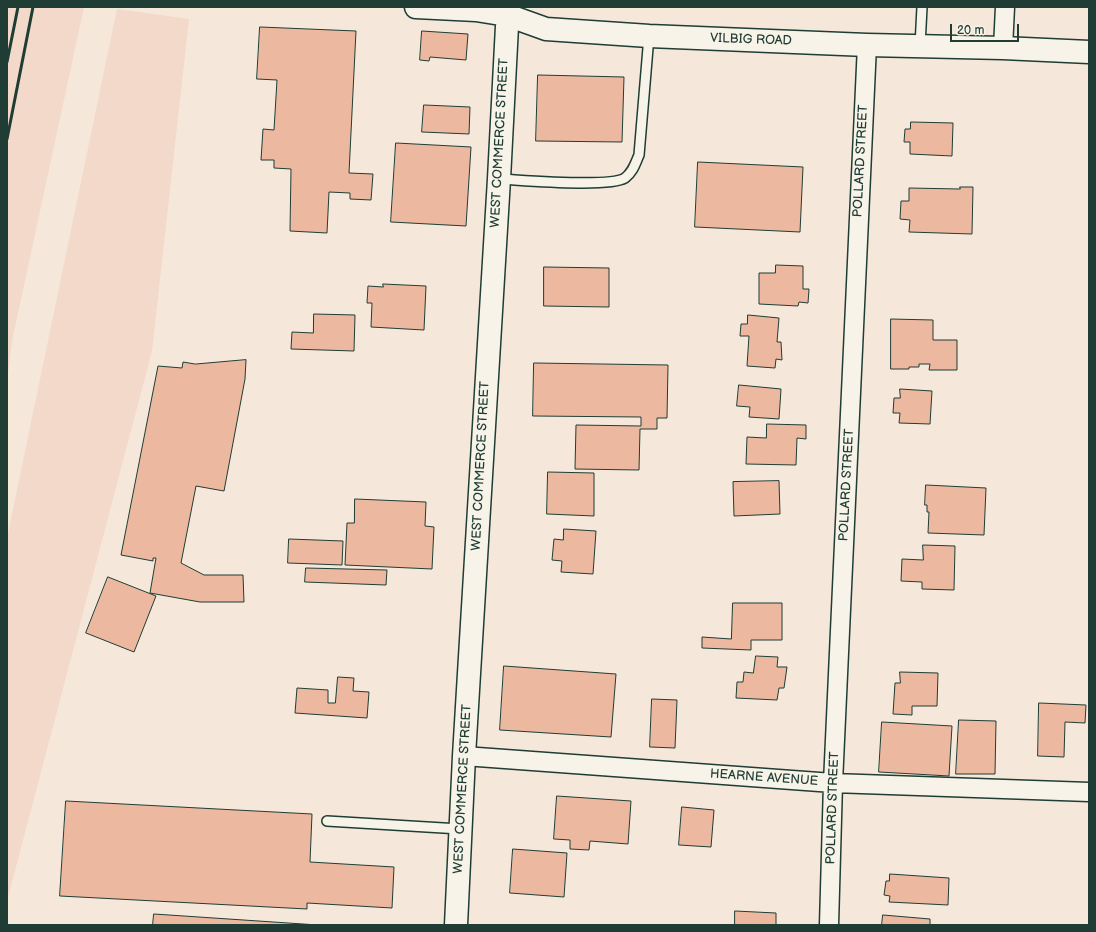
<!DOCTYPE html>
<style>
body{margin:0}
#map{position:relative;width:1096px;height:932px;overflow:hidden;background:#f5e7da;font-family:"Balsamiq Sans",sans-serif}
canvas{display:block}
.frame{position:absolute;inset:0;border:8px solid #1f3d34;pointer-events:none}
.scale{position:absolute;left:950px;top:24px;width:69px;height:18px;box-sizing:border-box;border:2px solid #1f3d34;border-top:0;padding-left:5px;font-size:12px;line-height:14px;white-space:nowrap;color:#1f3d34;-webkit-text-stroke:3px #f7f3e8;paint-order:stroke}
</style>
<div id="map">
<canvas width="1096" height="932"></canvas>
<div class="frame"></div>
<div class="scale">20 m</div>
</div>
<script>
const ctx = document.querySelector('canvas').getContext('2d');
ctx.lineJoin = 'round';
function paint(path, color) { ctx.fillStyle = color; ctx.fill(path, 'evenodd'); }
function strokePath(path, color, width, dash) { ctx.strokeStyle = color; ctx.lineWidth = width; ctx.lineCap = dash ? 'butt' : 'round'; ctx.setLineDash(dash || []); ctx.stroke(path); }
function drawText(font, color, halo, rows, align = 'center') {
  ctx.font = font + ' "Balsamiq Sans",sans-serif'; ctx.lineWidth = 3; ctx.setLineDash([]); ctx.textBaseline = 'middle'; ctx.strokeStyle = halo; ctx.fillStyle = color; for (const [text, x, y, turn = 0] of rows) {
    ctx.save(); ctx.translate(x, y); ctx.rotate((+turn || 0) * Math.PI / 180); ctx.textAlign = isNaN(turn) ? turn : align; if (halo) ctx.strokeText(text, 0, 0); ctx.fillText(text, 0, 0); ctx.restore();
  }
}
paint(new Path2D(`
 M7 7H84L12 341 7 382Z
 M117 9 189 19 152 351 7 901V538Z`), '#f3d9c9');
const building = new Path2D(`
 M260 27 356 31 349 173 373 174 371 200 350 199V193L329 192 327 233 290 231 291 169 274 168V160H261L263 129 274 130 277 80 257 79Z
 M422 31 468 34 466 60 430 57 429 61 420 60Z
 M538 75 624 77 622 142 536 141Z
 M424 105 470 107 469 134 422 132Z
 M911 122 953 123 952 156 910 154V142H904L905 129H910Z
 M396 143 471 147 466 226 391 222Z
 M698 162 803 167 800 232 695 227Z
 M960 187H973L972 234 909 232 910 220 900 219 901 201H909V188L960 189Z
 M776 265 803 266V289H809L808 303 799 302 798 306 759 304V273H775Z
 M544 267 609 268V307L544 306Z
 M383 284 426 286 424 330 371 327 372 303H367L368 286 383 287Z
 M314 314 355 315 354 351 291 349 292 332 313 333Z
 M748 315 779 318 777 342H781L782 360 776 359 775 368 747 366 749 336H740L741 324H747Z
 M891 319 933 320V340H957V370H929L930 364H919V367H909V369H891Z
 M246 360 245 379 224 491 196 486 181 563 204 575H243L244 602H200L150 593 156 558H153V561L121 555 158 366 182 368 183 362 195 364Z
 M534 363 668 365 667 418H657V429H640L639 470 575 469 576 425 641 426V417L533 416Z
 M739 385 781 389 779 419 749 417 750 407 737 406Z
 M900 389 932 391 930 424 899 423 900 413H893L894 398H900Z
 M767 424 806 425V439L797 438 796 465 746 464 747 437 766 438Z
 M548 472 594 473V516L547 514Z
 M779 481 780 514 734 516 733 482Z
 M926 485 986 488 984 535 928 533 929 512H927V505H925Z
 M355 499 426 502 425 526 434 527 432 569 345 565 347 523H354Z
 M564 529 596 531 593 574 561 572 562 561 552 560 554 539 563 540Z
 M289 539 343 541 342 565 288 563Z
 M923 545 955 546 954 590 922 589V582L901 581 902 559 923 560Z
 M306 568 387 570 386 585 305 582Z
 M108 577 156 596 134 652 86 633Z
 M733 603H782V640H751V650L702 648V637L731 639Z
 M756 656 778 657 777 667H787L784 688H779L777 700 736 698 737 682H743L744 672 753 673Z
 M504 666 616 674 611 737 500 730Z
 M900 672 938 673 937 706H912V715L893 714 895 683H900Z
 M338 677 354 678 353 691 369 692 367 718 295 713 297 688 328 690V703H335Z
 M652 699 677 700 675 748 650 747Z
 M1039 703 1086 705 1085 723 1065 722 1064 757 1038 756Z
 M959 720 996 721 995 774H956Z
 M882 722 952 726 949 776 879 772Z
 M557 796 631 801 628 844 590 841 589 850 570 849V840L554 839Z
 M66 801 312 814 310 862 394 867 392 908 307 903V909L60 896Z
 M682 807 714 810 711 847 679 845Z
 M513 849 567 853 564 897 510 893Z
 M890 874 949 878 948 905 889 902 890 896 884 895 886 881H889Z
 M735 911 776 913V925H735Z
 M154 914 318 925H153Z
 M883 915 930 919V925H882Z`);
paint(building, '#edb8a0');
strokePath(building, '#1f3d34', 1);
const lane = new Path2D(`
 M920 46 922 7
 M499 179C521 180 609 188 625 178 633 172 635 164 639 155L649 36
 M327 821 460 829`);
const street = new Path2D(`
 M1003 48 1005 7
 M464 756 833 783 1089 792
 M829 925 833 783 867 45`);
const secondary = new Path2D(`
 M416 7 476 10 507 15 546 29 649 36 867 45 1003 48 1089 52
 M456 925 464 756 499 179 508 7`);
strokePath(lane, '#1f3d34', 12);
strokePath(street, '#1f3d34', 21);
strokePath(secondary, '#1f3d34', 25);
strokePath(lane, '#f7f3e8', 9);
strokePath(street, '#f7f3e8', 18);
strokePath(secondary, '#f7f3e8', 22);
strokePath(new Path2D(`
 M7 62 18 7
 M7 139 33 7`), '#1f3d34', 3);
drawText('13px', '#1f3d34', '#f7f3e8', [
 ["VILBIG ROAD",751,40,2],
 ["WEST COMMERCE STREET",500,143,-87],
 ["POLLARD STREET",861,161,-87],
 ["WEST COMMERCE STREET",481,466,-87],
 ["POLLARD STREET",847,485,-87],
 ["HEARNE AVENUE",764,778,4],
 ["WEST COMMERCE STREET",463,789,-87],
 ["POLLARD STREET",833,808,-88]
]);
</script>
